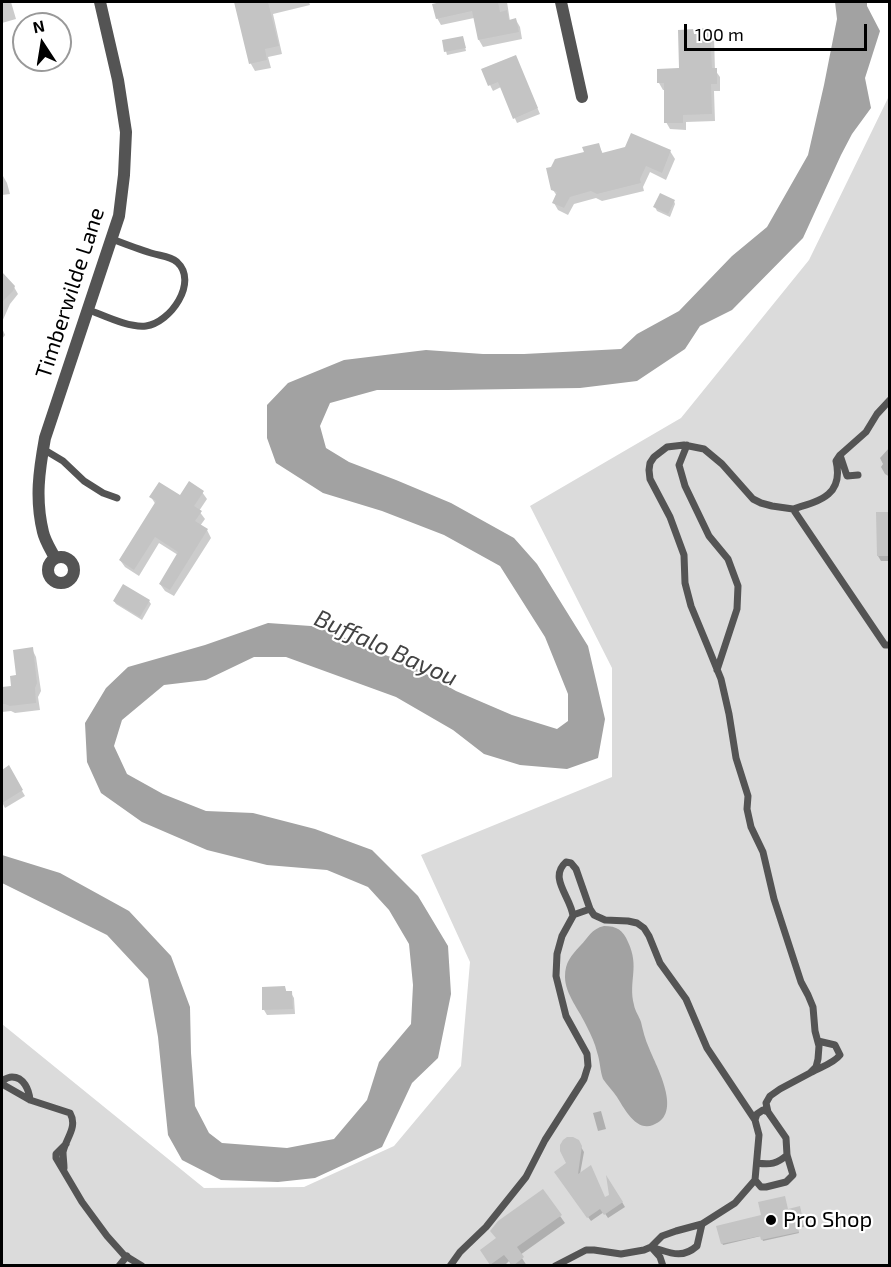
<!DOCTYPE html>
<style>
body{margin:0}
#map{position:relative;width:891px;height:1267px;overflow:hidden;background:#fff;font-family:"Exo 2",sans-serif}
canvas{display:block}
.frame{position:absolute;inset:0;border:3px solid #000;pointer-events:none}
.north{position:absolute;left:12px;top:12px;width:60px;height:60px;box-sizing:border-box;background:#fff;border:2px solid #999;border-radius:50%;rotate:348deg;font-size:16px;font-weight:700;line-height:24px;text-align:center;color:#000}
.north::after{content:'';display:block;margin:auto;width:21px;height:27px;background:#000;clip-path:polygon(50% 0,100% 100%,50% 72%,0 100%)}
.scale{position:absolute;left:684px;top:24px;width:183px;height:27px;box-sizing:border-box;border:3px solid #000;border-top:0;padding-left:8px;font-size:18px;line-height:21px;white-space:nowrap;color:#000;-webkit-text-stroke:4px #fff;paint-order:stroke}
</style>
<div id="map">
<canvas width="891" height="1267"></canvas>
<div class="frame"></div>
<div class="north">N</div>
<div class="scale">100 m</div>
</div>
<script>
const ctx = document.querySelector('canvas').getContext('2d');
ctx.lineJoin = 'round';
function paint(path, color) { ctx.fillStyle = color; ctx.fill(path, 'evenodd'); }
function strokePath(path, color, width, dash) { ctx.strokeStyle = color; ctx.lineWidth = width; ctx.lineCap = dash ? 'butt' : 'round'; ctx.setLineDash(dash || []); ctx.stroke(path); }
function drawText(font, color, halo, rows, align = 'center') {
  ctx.font = font + ' "Exo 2",sans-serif'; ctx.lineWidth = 4.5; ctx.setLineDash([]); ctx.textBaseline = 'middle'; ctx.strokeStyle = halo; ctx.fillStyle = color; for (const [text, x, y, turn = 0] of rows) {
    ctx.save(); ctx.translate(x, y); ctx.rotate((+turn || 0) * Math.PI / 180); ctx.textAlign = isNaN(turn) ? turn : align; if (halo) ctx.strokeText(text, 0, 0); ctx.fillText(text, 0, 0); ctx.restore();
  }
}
paint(new Path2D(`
 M889 96V1265H2V1024L204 1188 304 1187 394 1146 461 1066 470 962 421 855 612 777V668L530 506 681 418 809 260Z`), '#dbdbdb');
paint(new Path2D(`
 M835 2H867V6L880 31 865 78 871 108 852 134 841 155 803 238 732 310 700 326 685 349 637 381 580 388 448 390H377L330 403 320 426 326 448 349 462 396 480 451 503 514 538 537 564 588 646 605 719 598 758 567 769 520 765 484 754 453 730 396 697 286 657H254L206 680 164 685 122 720 114 746 127 774 163 794 206 811 253 813 315 829 372 850 418 896 448 946 451 994 438 1058 412 1083 382 1147 315 1178 278 1182 221 1180 182 1160 168 1135 158 1037 148 979 107 935 2 883V855L60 873 129 911 171 956 190 1007 191 1053 195 1106 209 1133 222 1143 287 1148 334 1139 367 1100 379 1062 411 1024 413 985 409 944 389 910 368 887 327 870 267 865 207 850 142 822 101 793 87 762 85 723 106 688 128 667 205 645 268 623 325 627 358 645 407 663 456 691 512 715 557 729 568 721V694L545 637 500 566 444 535 382 511 323 493 276 463 267 438V405L288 383 344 360 426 350 483 354H524L621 349 637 334 679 311 732 256 767 227 808 155 824 85 837 19Z
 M604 926C617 926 623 930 628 942 640 967 628 981 634 1005 635 1011 639 1016 641 1022 643 1031 645 1039 649 1048 656 1066 684 1114 653 1125 636 1132 624 1108 617 1097 613 1091 607 1085 603 1079 600 1071 600 1060 597 1052 595 1043 591 1035 587 1027 580 1011 565 994 565 977 565 962 571 956 580 946 589 937 591 929 604 926Z`), '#a2a2a2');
paint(new Path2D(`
 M2 2H11L16 19 2 23Z
 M236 2H309L310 5 273 14 282 54 268 57 271 68 255 71 251 64Z
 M449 2H507L510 21 516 20 520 27 522 39 483 47 479 40 474 18 441 25 437 18 434 5Z
 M710 30 714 37 715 70 720 77V91H714L715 121 686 122V130L670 129 666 122V90H663L659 83 681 70Z
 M463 38 466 51 447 55 446 51Z
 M518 62 540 114 517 123 501 87 493 91 490 85Z
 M598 144 603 154 670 151 675 159 666 180 650 172 643 187 644 191 602 201 596 198 574 204 568 215 558 210 554 203 557 196 553 190 585 153Z
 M2 176H3L7 183 10 194 2 195Z
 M674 201 675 204 670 217 657 211 655 207Z
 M2 274 14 287 18 294 10 304 2 322Z
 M2 328 5 335 2 339Z
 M890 447V477L885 474 881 467 883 464 880 458Z
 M202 492 207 499 199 511 205 519 200 526 207 530 211 538 174 596 165 591 160 584 178 555 159 543 139 576 125 567 120 560 156 505 151 497H180Z
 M878 513H890V561H881L878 556Z
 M114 601H149L151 604 142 620 116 604Z
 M32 649 36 657 41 691 38 697 40 710 15 713 11 711 2 712V689L13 687Z
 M8 767 25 796 5 808 2 802V771Z
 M285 988 287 993H291L294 998 295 1014 267 1015 264 1010Z
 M601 1111 606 1129 598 1131 593 1113Z
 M581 1147 584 1152 580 1174 605 1199 622 1202 625 1207 608 1218 604 1212 591 1221 559 1177Z
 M800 1209 804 1227 797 1228 799 1233 763 1241 761 1236 723 1245 722 1243 787 1211Z
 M560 1216 565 1223 520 1255 527 1266H512L509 1261 504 1266H491L486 1257Z`), '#0003');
paint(new Path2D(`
 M234 2H268L279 46 265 49 267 60 249 64Z
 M441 2H498L500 12 507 10 509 20 516 18 519 32 478 40 472 11 436 19 432 4Z
 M710 28 712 68H717V84H711L712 114 683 115V123H664V83H657V69L679 68 678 30Z
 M463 36 466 48 444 52 442 40Z
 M516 55 538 108 513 119 498 82 488 86 481 69Z
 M631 133 671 150 662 173 646 166 640 179 641 183 597 194 591 191 570 197 564 208 552 203 557 192 551 190 546 168 551 167 555 159 584 152 582 147 599 143 602 153 625 147Z
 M660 193 675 200 668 214 653 207Z
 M2 272 15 286 13 291 2 302Z
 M189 481 204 491 194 506 202 511 195 521 208 529 170 590 159 584 178 552 155 537 134 570 119 560 156 501 149 497 159 482 180 495Z
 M876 512H890V556H877Z
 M123 584 150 600 140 617 113 601Z
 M33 647 37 683 35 688 36 703 10 706 5 704H2V687L11 686 10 676 16 675 13 650Z
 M9 765 23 790 2 803V770Z
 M285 986 286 991H292L293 1009 262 1010V987Z
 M567 1137H573L579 1140 582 1146 578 1174 591 1165 605 1197 609 1195 606 1175 623 1202 604 1215 600 1209 587 1218 554 1172 566 1163 560 1151V1145L563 1140Z
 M543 1189 562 1215 517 1247 524 1257 513 1266 504 1255 490 1265 480 1250 496 1238 490 1231 498 1221Z
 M785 1196 788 1209 800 1206 804 1225 798 1227 799 1232 761 1240 760 1236 721 1244 716 1226 761 1215 758 1202Z`), '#c4c4c4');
strokePath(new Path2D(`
 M89 310C105 316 129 328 146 326 170 323 199 282 177 262 170 256 160 256 151 253 138 249 125 244 112 239
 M687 445 679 465 685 486 709 536 728 559 738 586 737 609 717 670
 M43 449 63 461 84 481 103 493 117 498
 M840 455 847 476 858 475
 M793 509C820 501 844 495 836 461L840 455 866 432 877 414 890 400
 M573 915 590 909
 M812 1072C821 1067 834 1063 840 1055L835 1045 818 1041
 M2 1081C5 1079 8 1077 12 1077 24 1077 29 1090 30 1100
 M2 1084 30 1100 70 1113C78 1127 66 1138 63 1152 63 1157 64 1163 64 1168
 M755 1120 757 1114 763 1110 768 1112 766 1103 770 1096 780 1089 810 1073 816 1067 818 1059 819 1046 815 1031 813 1007 808 995 801 982 774 899 763 852 751 827 747 809 748 796 736 758 729 714 721 679 708 647 691 606 685 583 684 555 670 517 650 479 649 470 650 463 654 457 667 447 684 445 704 449 722 464 753 499 761 503 772 506 793 509 885 645H890
 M66 1144 56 1154V1158L82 1202 107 1236 124 1255 142 1266
 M757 1163C770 1165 777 1164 787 1155
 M702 1224 697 1246C681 1260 669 1252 651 1247L662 1236 676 1231Z
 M702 1224 735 1203 755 1180
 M119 1266 127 1256
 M450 1266 460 1252 486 1227 526 1177 545 1140 584 1079 588 1066 587 1054 566 1016 556 976 557 954 562 936 573 916C571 897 548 878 566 862L571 863 576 869 590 909 594 915 605 920 628 921 637 923 644 928 649 936 660 963 686 999 707 1048 755 1120 759 1135 755 1180 761 1187H766L786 1182 793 1175 787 1155 786 1138 768 1112
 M555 1266 586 1250H594L621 1254 644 1250 651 1247 660 1257 663 1266`), '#545454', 7);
strokePath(new Path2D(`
 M561 2 582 97
 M48 570a13 13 0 1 1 26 0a13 13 0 1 1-26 0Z
 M55 558C51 550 45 541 43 532 35 499 39 471 45 438L119 216 124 175 126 132 118 80 100 2`), '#545454', 12);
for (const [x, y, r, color] of [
 [771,1220,6,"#000"]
]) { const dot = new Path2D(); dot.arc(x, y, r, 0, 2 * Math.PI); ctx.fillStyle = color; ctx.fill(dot); strokePath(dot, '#fff', 2); }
drawText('22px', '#000', '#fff', [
 ["Timberwilde Lane",70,293,-72]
]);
drawText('22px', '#000', '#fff', [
 ["Pro Shop",783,1220]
], 'left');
drawText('italic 24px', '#434343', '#fff', [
 ["Buffalo Bayou",386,648,24]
]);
</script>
